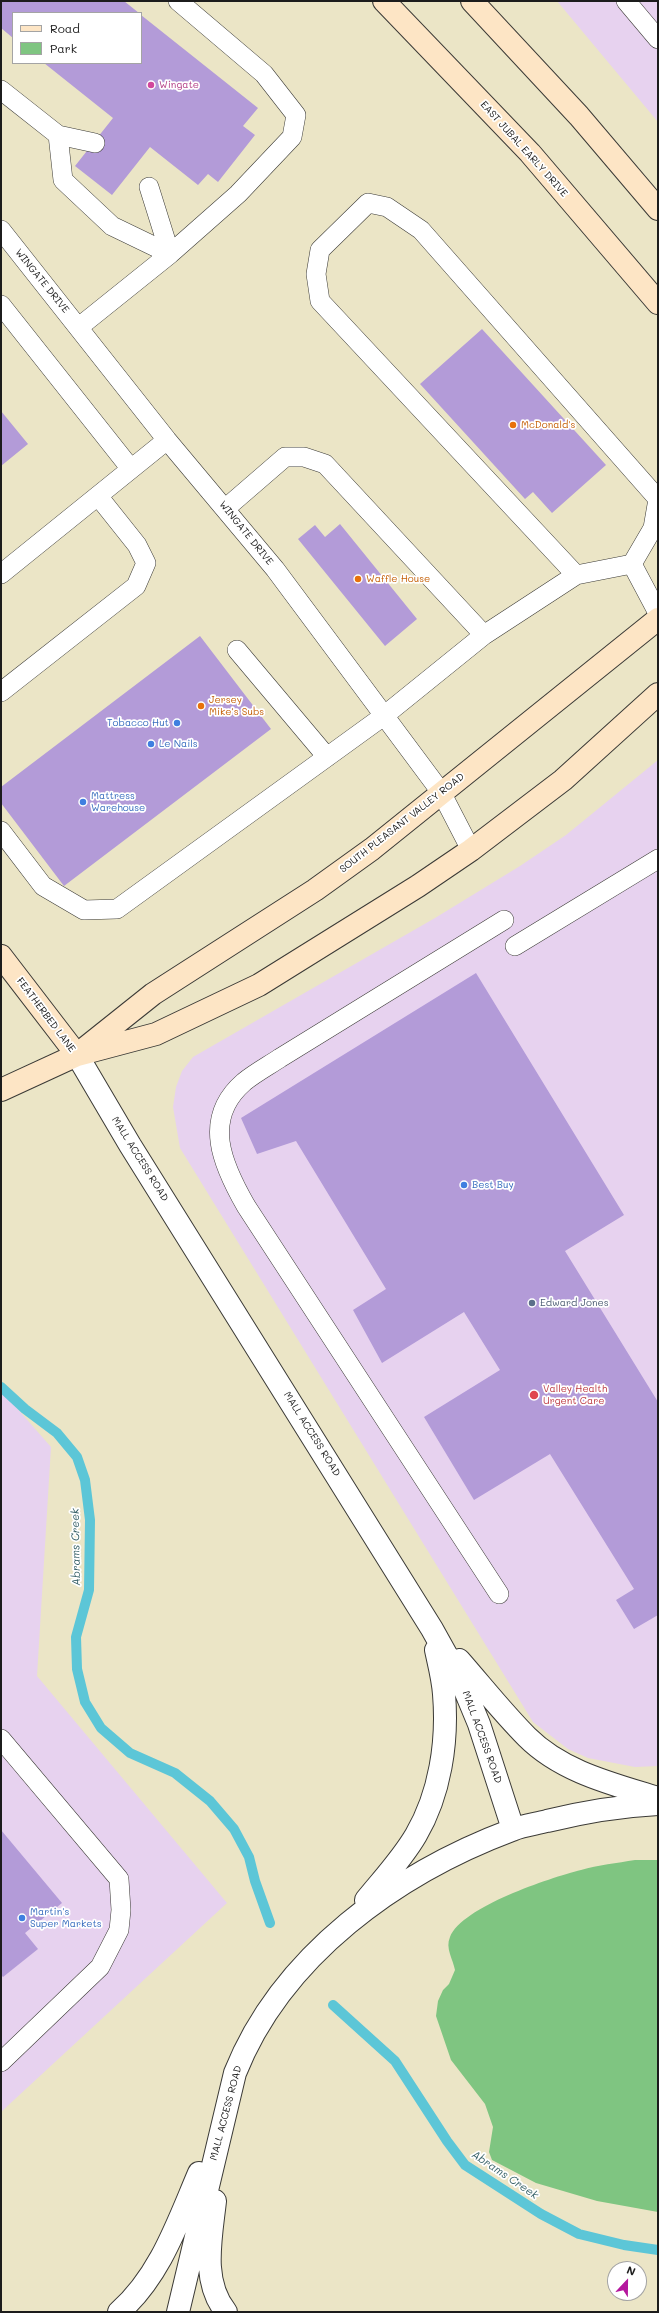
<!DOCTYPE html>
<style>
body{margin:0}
#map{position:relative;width:659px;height:2313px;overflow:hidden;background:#ebe5c6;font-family:Mali,sans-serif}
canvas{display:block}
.frame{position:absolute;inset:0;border:2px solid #1c1c1c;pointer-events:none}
.legend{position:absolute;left:12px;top:12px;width:130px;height:52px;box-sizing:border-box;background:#fff;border:1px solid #a4a4a4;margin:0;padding:5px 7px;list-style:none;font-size:12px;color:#1c1c1c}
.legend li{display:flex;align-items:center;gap:8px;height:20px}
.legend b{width:20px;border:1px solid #a4a4a4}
.north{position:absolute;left:607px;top:2261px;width:40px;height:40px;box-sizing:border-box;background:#fff;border:1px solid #a4a4a4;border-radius:50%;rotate:22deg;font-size:11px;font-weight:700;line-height:16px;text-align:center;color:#1c1c1c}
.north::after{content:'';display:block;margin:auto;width:14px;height:18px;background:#b5179e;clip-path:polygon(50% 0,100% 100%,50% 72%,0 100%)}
</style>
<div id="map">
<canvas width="659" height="2313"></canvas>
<div class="frame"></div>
<ul class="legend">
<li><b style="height:5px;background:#fde5c5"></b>Road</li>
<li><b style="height:11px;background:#7fc581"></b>Park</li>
</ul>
<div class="north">N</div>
</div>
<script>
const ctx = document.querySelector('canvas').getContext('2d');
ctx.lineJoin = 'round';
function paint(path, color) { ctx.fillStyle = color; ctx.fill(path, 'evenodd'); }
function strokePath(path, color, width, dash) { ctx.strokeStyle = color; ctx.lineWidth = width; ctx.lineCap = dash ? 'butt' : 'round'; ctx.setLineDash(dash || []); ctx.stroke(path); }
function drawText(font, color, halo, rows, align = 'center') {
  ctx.font = font + ' Mali,sans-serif'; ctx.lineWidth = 3.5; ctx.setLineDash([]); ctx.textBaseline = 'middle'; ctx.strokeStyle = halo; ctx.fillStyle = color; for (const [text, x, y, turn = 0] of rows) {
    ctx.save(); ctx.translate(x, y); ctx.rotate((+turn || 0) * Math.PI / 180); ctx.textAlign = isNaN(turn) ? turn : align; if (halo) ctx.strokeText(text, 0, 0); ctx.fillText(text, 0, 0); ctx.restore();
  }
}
paint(new Path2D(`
 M557 1H658V122Z
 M658 760V1766L635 1767 588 1758 568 1749 533 1722 180 1148 173 1107 176 1087 182 1071 193 1057 435 918 520 866 566 835Z
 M1 1390 51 1447 37 1676 227 1903 1 2112Z`), '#e7d2ef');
paint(new Path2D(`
 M635 1860H658V2212L597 2201 536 2183 492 2160 489 2152 493 2127 485 2104 451 2060 436 2016 438 2001 443 1990 449 1984 455 1970C453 1959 445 1948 450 1937 462 1907 549 1878 581 1870 598 1865 617 1863 635 1860Z`), '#7fc581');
strokePath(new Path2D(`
 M1 1387 25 1409 57 1433 77 1457 85 1480 90 1520 89 1590 76 1637 77 1669 85 1702 101 1728 130 1753 175 1773 210 1801 234 1829 249 1857 255 1881 270 1923
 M333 2005 395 2061 447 2141 465 2165 541 2214 579 2234 624 2245 658 2250`), '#5cc6d7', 10);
paint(new Path2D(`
 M1 1H124L139 13H13V38L1 28Z
 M141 15 258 108 243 126 255 135 218 182 208 174 198 185 150 147 112 195 75 166 113 118 44 63H141Z
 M482 329 606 465 552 513 533 492 525 499 420 384Z
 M1 411 28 444 1 466Z
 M340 524 417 619 385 646 298 539 315 525 325 537Z
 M200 636 271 729 64 886 1 803V787Z
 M476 973 624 1215 565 1251 658 1402V1615L634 1629 616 1600 634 1589 550 1454 474 1500 424 1417 500 1370 464 1312 382 1363 353 1310 386 1289 296 1141 257 1154 241 1118Z
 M1 1830 62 1903 25 1933 38 1949 3 1977 1 1975Z`), '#b39bd8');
const lane = new Path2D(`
 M626 1 658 39
 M1 90 58 135 63 180 112 226 170 254 79 327
 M58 135 95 143
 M149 187 170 254 238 194 292 137 296 115 264 74 178 1
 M368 203 387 207 421 230 658 499 653 528 632 564 576 575 320 301 316 274 320 250Z
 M1 230 167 440 275 569 441 792 471 850
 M1 305 131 469
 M226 508 285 457H304L325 464 484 635
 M632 564 658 613
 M1 574 167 440
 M237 650 327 757
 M1 692 136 586 146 563 137 545 98 496
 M1 831 43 886 84 910 117 909 385 715 484 635 576 575
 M515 946 658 859
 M499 1594 246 1206C223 1166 201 1119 244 1082 255 1073 268 1066 280 1058L504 920
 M1 1739 119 1879 121 1910 119 1930 100 1967 1 2062`);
const street = new Path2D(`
 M77 1055 130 1145 432 1629 462 1683 479 1724 513 1829
 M459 1660C481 1685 503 1713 527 1737 562 1772 613 1784 658 1798
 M366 1900C383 1879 402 1859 416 1835 440 1794 448 1742 444 1694 443 1679 439 1664 436 1650
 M215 2201C211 2238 201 2281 226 2312
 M119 2312C160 2276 178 2222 199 2173
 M178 2312 235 2073C282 1955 397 1873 512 1830 523 1825 536 1824 547 1821 584 1812 620 1806 658 1804`);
const secondary = new Path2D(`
 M384 1 530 153 658 303
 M472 1 579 116 658 209
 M1 956 77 1055
 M84 1049 153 994 315 890 372 849 658 619
 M1 1090 77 1055 156 1034 259 985 418 886 471 850 563 780 658 694`);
strokePath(lane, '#3b3a36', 20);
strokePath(street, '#3b3a36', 24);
strokePath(secondary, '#3b3a36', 24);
strokePath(lane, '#fff', 19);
strokePath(street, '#fff', 22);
strokePath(secondary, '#fde5c5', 22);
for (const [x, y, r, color] of [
 [151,85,4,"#d1479c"],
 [513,425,4,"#e8710a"],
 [358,579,4,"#e8710a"],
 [201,706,4,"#e8710a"],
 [177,723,4,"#3f7fe0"],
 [151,744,4,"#3f7fe0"],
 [83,802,4,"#3f7fe0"],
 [464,1185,4,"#3f7fe0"],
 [532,1303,4,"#5c6f8a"],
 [534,1395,5,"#e0444e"],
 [22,1918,4,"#3f7fe0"]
]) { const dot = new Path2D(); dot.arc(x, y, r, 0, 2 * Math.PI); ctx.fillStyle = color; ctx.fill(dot); strokePath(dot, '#fff', 1.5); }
drawText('10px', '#b23c85', '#fff', [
 ["Wingate",159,85]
], 'left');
drawText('10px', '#1c1c1c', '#fff', [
 ["EAST JUBAL EARLY DRIVE",524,149,48],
 ["WINGATE DRIVE",42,281,51],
 ["WINGATE DRIVE",246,533,51],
 ["SOUTH PLEASANT VALLEY ROAD",402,823,-38],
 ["FEATHERBED LANE",46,1015,53],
 ["MALL ACCESS ROAD",140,1159,58],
 ["MALL ACCESS ROAD",312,1434,58],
 ["MALL ACCESS ROAD",482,1737,70],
 ["MALL ACCESS ROAD",226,2113,-75]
]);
drawText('10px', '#c56008', '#fff', [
 ["McDonald's",521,425],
 ["Waffle House",366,579],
 ["Jersey",209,700],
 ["Mike's Subs",209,712]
], 'left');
drawText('10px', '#366cbe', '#fff', [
 ["Tobacco Hut",169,723,"right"],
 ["Le Nails",159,744],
 ["Mattress",91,796],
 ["Warehouse",91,808],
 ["Best Buy",472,1185],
 ["Martin's",30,1912],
 ["Super Markets",30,1924]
], 'left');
drawText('10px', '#4e5e75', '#fff', [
 ["Edward Jones",540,1303]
], 'left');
drawText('10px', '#be3a42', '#fff', [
 ["Valley Health",543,1389],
 ["Urgent Care",543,1401]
], 'left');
drawText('italic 11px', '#366067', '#fff', [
 ["Abrams Creek",76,1547,-91],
 ["Abrams Creek",505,2175,34]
]);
</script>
